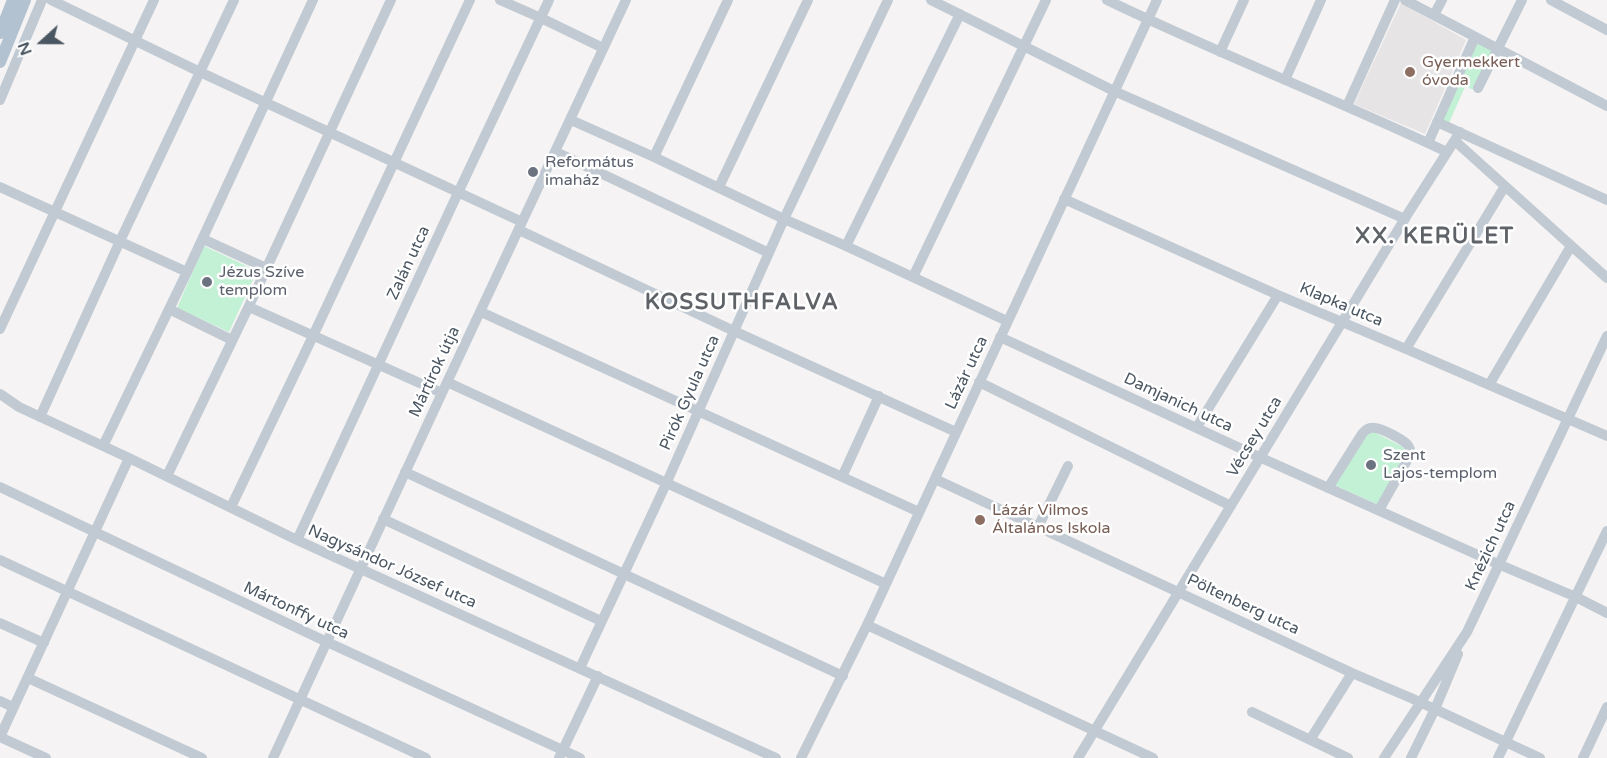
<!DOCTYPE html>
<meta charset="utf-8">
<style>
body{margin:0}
#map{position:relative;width:1607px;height:758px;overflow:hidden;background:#f5f3f3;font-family:"Varela Round",sans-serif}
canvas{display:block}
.north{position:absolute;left:12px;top:12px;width:60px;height:60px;-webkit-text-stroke:4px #fff;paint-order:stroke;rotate:249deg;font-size:16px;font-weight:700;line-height:24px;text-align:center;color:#4a5661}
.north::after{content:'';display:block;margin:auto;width:21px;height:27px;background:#4a5661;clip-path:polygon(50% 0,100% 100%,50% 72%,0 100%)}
</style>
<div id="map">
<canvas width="1607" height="758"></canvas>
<div class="north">N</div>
</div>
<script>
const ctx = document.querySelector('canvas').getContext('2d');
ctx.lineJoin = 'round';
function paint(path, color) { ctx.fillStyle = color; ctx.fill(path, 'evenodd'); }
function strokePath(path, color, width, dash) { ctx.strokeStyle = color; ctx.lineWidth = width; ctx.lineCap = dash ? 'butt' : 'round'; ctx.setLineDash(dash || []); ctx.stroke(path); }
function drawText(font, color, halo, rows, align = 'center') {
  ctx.font = font + ' "Varela Round",sans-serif'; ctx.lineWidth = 5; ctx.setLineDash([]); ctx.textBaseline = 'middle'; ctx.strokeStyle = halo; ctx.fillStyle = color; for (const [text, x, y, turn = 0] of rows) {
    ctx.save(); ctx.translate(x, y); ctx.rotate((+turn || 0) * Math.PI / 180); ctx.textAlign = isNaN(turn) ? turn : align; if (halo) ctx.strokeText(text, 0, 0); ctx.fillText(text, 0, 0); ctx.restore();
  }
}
paint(new Path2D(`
 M1401 3 1466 40 1425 134 1354 104Z`), '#e6e4e5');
paint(new Path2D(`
 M1477 42 1493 50 1475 90 1465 87 1449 123 1443 120Z
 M204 246 257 271 229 332 177 308Z
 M1374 432 1403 447 1406 450V455L1379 505 1334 485 1366 434Z`), '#c3f1d5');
strokePath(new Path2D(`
 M51 0 200 72 522 222
 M500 0 541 18 603 48
 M931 0 1114 91 1405 219
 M1107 0C1219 54 1335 99 1447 152
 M1405 0 1607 106
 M1551 0 1607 30
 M1434 15 1442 0
 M1220 52 1244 0
 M1285 80 1321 0
 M1478 88 1522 0
 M0 100 42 0
 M1347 106 1395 0
 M571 120 654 157 784 219 846 246 1007 321
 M1437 122 1607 200
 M1455 141 1607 278
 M1428 143 1475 37
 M556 152 769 253
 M654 157 728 0
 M0 187 187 272
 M719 187 808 0
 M1064 199 1278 295 1406 349 1607 436
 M519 230 734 331 956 432
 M203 239 266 268
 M846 246 960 14
 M913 277 1046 0
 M249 307 442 393
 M169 309 232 340
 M481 312 919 512
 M0 329 154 0
 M1000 337 1257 456 1498 564 1576 597 1607 613
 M1406 349 1505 186
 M447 382 886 584
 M979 382 1231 506
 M1489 385 1571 246
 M0 394 19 407 129 458 297 540 776 758
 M40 417 120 241 234 0
 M1197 427 1278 295
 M103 446 187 272 313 0
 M405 472 843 676
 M167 476 248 308 391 0
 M842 477 879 396
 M935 479 1352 673 1411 698 1540 758
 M0 487 327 642 580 758
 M1328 488 1362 434C1365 430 1369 427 1375 428 1381 428 1407 441 1409 447 1411 451 1410 453 1409 457L1379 510
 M231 507 313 336 470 0
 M383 519 601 621
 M1038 527 1068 466
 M297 540 457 195 549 0
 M0 560 426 758
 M0 623 44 643
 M867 625 1153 758
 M580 668 666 484 784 219 888 0
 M28 678 202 758
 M0 701 13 707
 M1252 712 1348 758
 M0 737 129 458
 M0 737 46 758
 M1310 740 1352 673
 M273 758 442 393 626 0
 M559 758 598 676
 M801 758 867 625 1157 0
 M1078 758 1407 215 1460 132
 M1384 758 1467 632 1607 336
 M1411 758 1435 709 1458 654
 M1498 758 1607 531
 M1583 758 1607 707`), '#c1cad2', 10);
strokePath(new Path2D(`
 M0 33 13 0
 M0 62 25 0`), '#b3c2d1', 12);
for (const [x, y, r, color] of [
 [1410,72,6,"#8d6e63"],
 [533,172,6,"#6b7280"],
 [207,282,6,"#6b7280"],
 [1371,465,6,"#6b7280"],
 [980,520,6,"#8d6e63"]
]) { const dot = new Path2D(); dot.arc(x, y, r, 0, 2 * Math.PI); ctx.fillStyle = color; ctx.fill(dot); strokePath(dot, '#fff', 2); }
drawText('16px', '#785e54', '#fff', [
 ["Gyermekkert",1422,63],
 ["óvoda",1422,81],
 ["Lázár Vilmos",992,511],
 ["Általános Iskola",992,529]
], 'left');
drawText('16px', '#5b616d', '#fff', [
 ["Református",545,163],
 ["imaház",545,181],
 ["Jézus Szíve",219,273],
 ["templom",219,291],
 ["Szent",1383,456],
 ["Lajos-templom",1383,474]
], 'left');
drawText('16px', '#4a5661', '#fff', [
 ["Zalán utca",409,263,-65],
 ["Klapka utca",1341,305,23],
 ["Mártírok útja",435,372,-65],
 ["Lázár utca",967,373,-65],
 ["Pirók Gyula utca",690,393,-66],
 ["Damjanich utca",1178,403,25],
 ["Vécsey utca",1255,437,-59],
 ["Knézich utca",1491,546,-65],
 ["Nagysándor József utca",392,567,24],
 ["Pöltenberg utca",1243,605,25],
 ["Mártonffy utca",296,611,25]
]);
ctx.letterSpacing = '1.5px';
drawText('bold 22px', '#5f6368', '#fff', [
 ["XX. KERÜLET",1435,237],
 ["KOSSUTHFALVA",742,303]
]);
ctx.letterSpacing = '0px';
</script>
